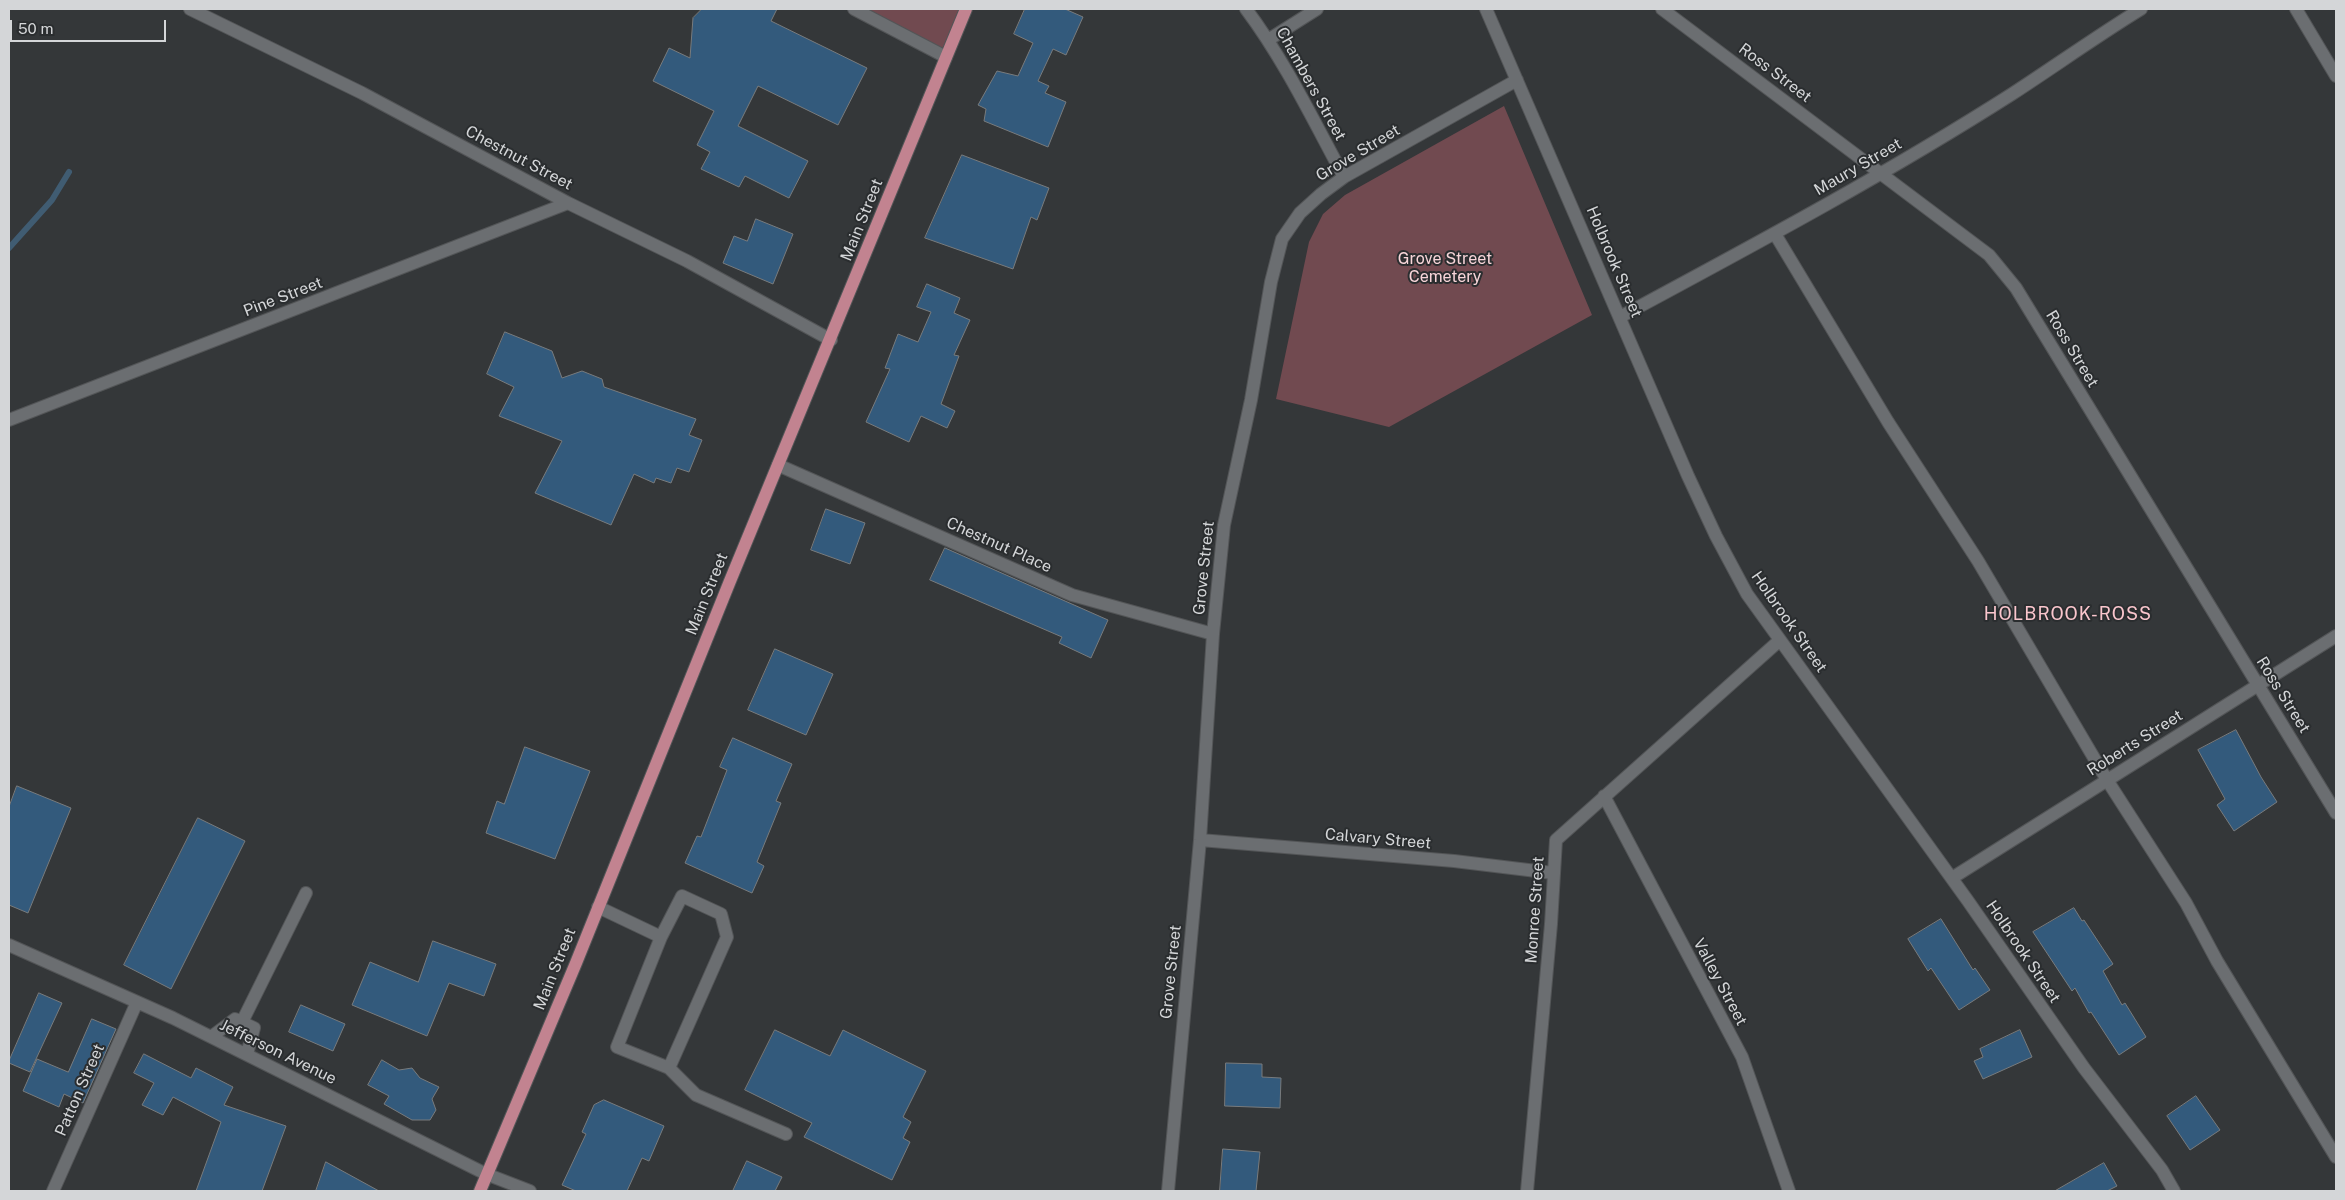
<!DOCTYPE html>
<style>
body{margin:0}
#map{position:relative;width:2345px;height:1200px;overflow:hidden;background:#343739;font-family:"Public Sans",sans-serif}
canvas{display:block}
.frame{position:absolute;inset:0;border:10px solid #d4d6d8;pointer-events:none}
.scale{position:absolute;left:10px;top:20px;width:156px;height:22px;box-sizing:border-box;border:2px solid #d4d6d8;border-top:0;padding-left:6px;font-size:15px;line-height:18px;white-space:nowrap;color:#d4d6d8;-webkit-text-stroke:4px #2a2d2f;paint-order:stroke}
</style>
<div id="map">
<canvas width="2345" height="1200"></canvas>
<div class="frame"></div>
<div class="scale">50 m</div>
</div>
<script>
const ctx = document.querySelector('canvas').getContext('2d');
ctx.lineJoin = 'round';
function paint(path, color) { ctx.fillStyle = color; ctx.fill(path, 'evenodd'); }
function strokePath(path, color, width, dash) { ctx.strokeStyle = color; ctx.lineWidth = width; ctx.lineCap = dash ? 'butt' : 'round'; ctx.setLineDash(dash || []); ctx.stroke(path); }
function drawText(font, color, halo, rows, align = 'center') {
  ctx.font = font + ' "Public Sans",sans-serif'; ctx.lineWidth = 4; ctx.setLineDash([]); ctx.textBaseline = 'middle'; ctx.strokeStyle = halo; ctx.fillStyle = color; for (const [text, x, y, turn = 0] of rows) {
    ctx.save(); ctx.translate(x, y); ctx.rotate((+turn || 0) * Math.PI / 180); ctx.textAlign = isNaN(turn) ? turn : align; if (halo) ctx.strokeText(text, 0, 0); ctx.fillText(text, 0, 0); ctx.restore();
  }
}
paint(new Path2D(`
 M854 9H966L946 57Z
 M1504 106 1592 315 1389 427 1276 399 1309 242 1323 214 1345 195Z`), '#714a50');
strokePath(new Path2D(`
 M9 248 52 200 69 172`), '#405c72', 6);
const building = new Path2D(`
 M702 9H777L771 21 867 68 838 125 758 86 738 126 808 161 789 198 745 176 739 187 701 169 710 152 697 145 714 111 653 81 669 48 690 58 693 18Z
 M1025 9H1065L1083 17 1066 55 1053 49 1038 81 1049 86 1045 93 1066 102 1048 147 984 121 986 109 978 105 997 71 1018 76 1033 43 1014 34Z
 M962 155 1049 188 1037 220 1031 217 1013 269 925 238Z
 M756 219 793 234 773 284 723 263 734 236 747 241Z
 M927 284 960 298 954 313 970 320 954 355 959 356 941 404 955 411 947 428 921 416 909 442 866 422 890 369 885 368 898 334 918 342 931 312 917 307Z
 M505 332 552 351 562 378 582 371 602 379 604 387 696 419 689 435 702 440 689 472 677 468 671 483 656 478 654 483 634 474 611 525 535 493 562 441 499 416 514 387 487 374Z
 M826 509 865 523 850 564 811 550Z
 M945 548 1108 620 1091 658 1059 643 1062 637 930 580Z
 M775 649 833 674 806 735 748 710Z
 M2236 730 2261 777 2277 802 2234 831 2217 805 2225 799 2198 750Z
 M733 738 792 764 776 801 781 803 757 862 764 866 752 893 685 863 697 836 701 837 727 770 720 767Z
 M525 747 590 771 555 859 486 833 497 801 504 804Z
 M17 786 71 808 28 913 9 905V807Z
 M198 818 245 841 171 989 124 965Z
 M2074 908 2082 921 2084 920 2113 964 2103 971 2122 1005 2125 1003 2146 1037 2119 1055 2091 1012 2089 1013 2075 988 2072 991 2033 932Z
 M1941 919 1973 970 1975 968 1990 990 1959 1010 1931 968 1928 971 1908 939Z
 M433 941 496 964 484 996 449 983 427 1036 352 1005 370 962 418 982Z
 M39 993 62 1003 30 1072 9 1063V1061Z
 M301 1005 345 1024 333 1051 289 1032Z
 M92 1019 116 1029 83 1103 64 1094 59 1107 23 1091 37 1059 68 1072Z
 M775 1030 830 1056 843 1030 926 1071 903 1117 911 1122 903 1138 910 1142 892 1180 804 1137 812 1123 745 1090Z
 M2020 1030 2032 1057 1983 1079 1974 1061 1983 1057 1980 1049Z
 M144 1054 191 1078 196 1068 233 1087 224 1105 286 1126 262 1191H196L221 1122 173 1097 163 1115 142 1105 154 1083 134 1073Z
 M382 1060 399 1070 412 1068 420 1078 439 1087 432 1099 436 1110 430 1120H412L384 1104 389 1096 368 1085Z
 M1226 1063 1262 1064V1077L1281 1078 1280 1108 1225 1106Z
 M2196 1096 2220 1130 2190 1150 2167 1116Z
 M604 1100 664 1126 649 1161 642 1158 627 1191H576L562 1185 586 1134 582 1132 594 1105Z
 M1223 1149 1260 1152 1256 1191H1220Z
 M747 1161 782 1177 775 1191H733Z
 M326 1162 379 1191H316Z
 M2104 1163 2117 1186 2107 1191H2055Z`);
paint(building, '#335a7c');
strokePath(building, '#787b7d', 1);
const minor = new Path2D(`
 M190 9 362 93 568 203 687 261 831 340
 M854 9 946 57
 M1246 9C1285 61 1313 120 1344 177
 M1486 9 1688 476 1716 536 1747 594 1968 901 2084 1068 2162 1170 2174 1191
 M1662 9 1989 255 2016 288 2336 813
 M2296 9 2336 76
 M1268 40 1317 9
 M1775 234 1888 422 1978 561 2107 780 2186 903 2217 961 2336 1157
 M1620 317C1752 246 1885 175 2012 94 2055 66 2097 36 2141 9
 M9 420 568 203
 M778 465 1072 595 1213 634
 M1604 796 1742 1057 1789 1191
 M1200 840 1454 861 1553 873
 M1952 878 2336 636
 M682 896 721 914 727 937 669 1068 617 1047 661 937Z
 M598 907 661 937
 M9 945 173 1018 486 1174 530 1191
 M242 1022 306 893
 M211 1037 235 1019 254 1028 247 1054
 M669 1068 696 1095 786 1134
 M53 1191 137 1002
 M1168 1191 1200 840 1213 634 1224 525 1251 400 1271 282 1282 239 1300 213 1321 194 1344 177 1517 80
 M1527 1191 1551 924 1556 840 1780 640`);
const major = new Path2D(`
 M480 1191 576 963 730 581 966 9`);
strokePath(minor, '#535557', 14);
strokePath(major, '#535557', 14);
strokePath(minor, '#6b6e71', 12);
strokePath(major, '#c28390', 12);
drawText('16px', '#d4d6d8', '#2a2d2f', [
 ["Ross Street",1775,73,37],
 ["Chambers Street",1311,84,61],
 ["Grove Street",1358,153,-31],
 ["Chestnut Street",519,158,28],
 ["Maury Street",1858,167,-30],
 ["Main Street",862,220,-68],
 ["Holbrook Street",1614,262,67],
 ["Pine Street",283,297,-21],
 ["Ross Street",2072,349,59],
 ["Chestnut Place",999,545,24],
 ["Grove Street",1204,568,-84],
 ["Main Street",707,594,-68],
 ["Holbrook Street",1789,622,55],
 ["Ross Street",2283,695,58],
 ["Roberts Street",2135,743,-32],
 ["Calvary Street",1378,839,5],
 ["Monroe Street",1535,910,-86],
 ["Holbrook Street",2023,952,56],
 ["Main Street",555,969,-68],
 ["Grove Street",1171,972,-84],
 ["Valley Street",1720,982,62],
 ["Jefferson Avenue",278,1052,26],
 ["Patton Street",80,1090,-66]
]);
drawText('16px', '#f8d5d9', '#2a2d2f', [
 ["Grove Street",1445,259],
 ["Cemetery",1445,277]
]);
ctx.letterSpacing = '1px';
drawText('18px', '#fac6cd', '#2a2d2f', [
 ["HOLBROOK-ROSS",2068,614]
]);
ctx.letterSpacing = '0px';
</script>
